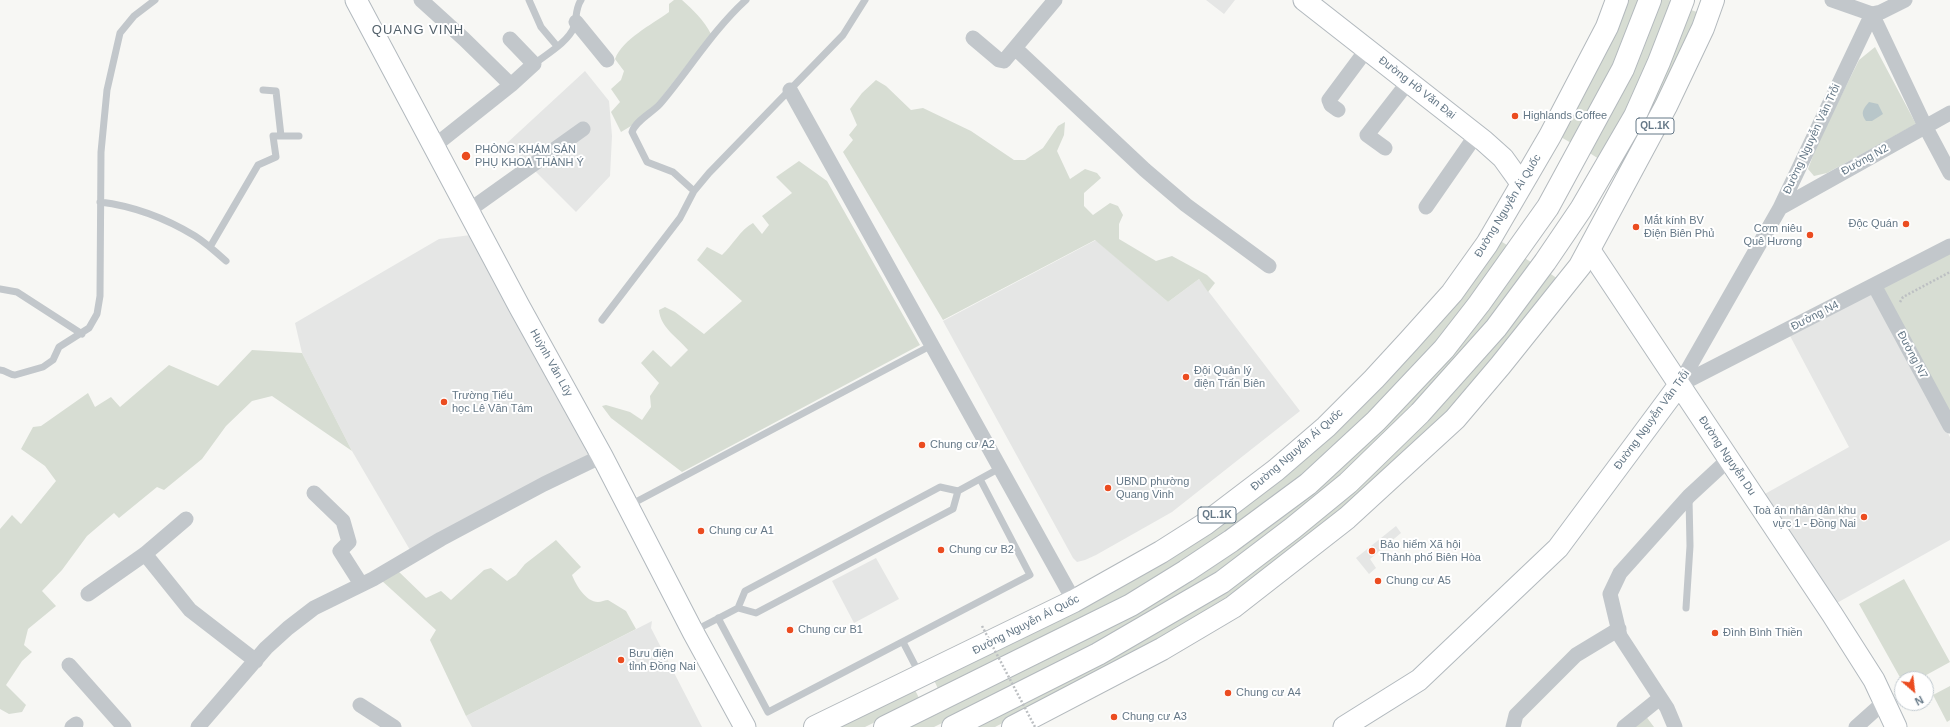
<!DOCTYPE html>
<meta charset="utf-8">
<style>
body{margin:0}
#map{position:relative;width:1950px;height:727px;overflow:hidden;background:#f7f7f4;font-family:Arial,sans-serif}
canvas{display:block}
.north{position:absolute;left:1894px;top:671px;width:40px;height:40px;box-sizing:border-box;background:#fff;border:1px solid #c1c9cf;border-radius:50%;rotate:152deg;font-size:11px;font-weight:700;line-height:16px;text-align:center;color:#657887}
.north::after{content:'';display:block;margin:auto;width:14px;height:18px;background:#eb4c20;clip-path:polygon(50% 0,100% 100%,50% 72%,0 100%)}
</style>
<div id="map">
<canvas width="1950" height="727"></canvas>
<div class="north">N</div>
</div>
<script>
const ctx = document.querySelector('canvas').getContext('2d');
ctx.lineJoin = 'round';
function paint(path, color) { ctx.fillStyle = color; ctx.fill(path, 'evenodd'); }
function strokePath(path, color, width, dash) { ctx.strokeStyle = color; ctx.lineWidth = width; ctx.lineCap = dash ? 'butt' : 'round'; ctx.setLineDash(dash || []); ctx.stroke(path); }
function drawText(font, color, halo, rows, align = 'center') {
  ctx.font = font + ' Arial,sans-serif'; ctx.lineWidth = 4; ctx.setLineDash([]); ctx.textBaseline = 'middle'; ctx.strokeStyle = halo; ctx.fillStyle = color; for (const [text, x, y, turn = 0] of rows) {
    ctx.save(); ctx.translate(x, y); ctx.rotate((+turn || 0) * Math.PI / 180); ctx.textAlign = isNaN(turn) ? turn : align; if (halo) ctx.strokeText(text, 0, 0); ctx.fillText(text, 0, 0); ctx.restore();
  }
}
paint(new Path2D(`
 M1206 0H1235L1224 14Z
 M585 71 609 101 612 136 610 176 576 212 507 143Z
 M471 235 591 455 410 550 352 451 302 353 295 323 439 239Z
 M1096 240 1168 302 1199 279 1300 411 1172 512 1096 555 1085 560 1077 562 1073 558 943 321Z
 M1872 292 1950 437V540L1835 604 1763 495 1849 447 1789 334Z
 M1396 526 1401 533 1370 559 1376 568 1369 574 1356 558Z
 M876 558 899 599 854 623 832 581Z
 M652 621 651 628 702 727H472L466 716Z`), '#e5e6e5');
paint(new Path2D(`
 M674 0H682C693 10 704 20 711 34L657 103 631 126 621 132 611 112 620 102 611 89 621 80 624 71 615 59C623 39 651 25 669 12V4Z
 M1626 0H1642L1615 65 1573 144 1559 136Z
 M1659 0H1669L1674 2 1627 112 1599 159 1588 152Z
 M1688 9 1700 13 1622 172 1613 168Z
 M1875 47 1916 124 1827 173 1814 176 1808 169 1819 140 1859 60Z
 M876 80 886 86 911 110 923 108 971 131 1014 160H1025L1043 148 1058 126 1065 122 1064 135 1057 151 1070 179 1085 169 1097 173 1101 178 1084 193V206L1093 215 1110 203 1118 206 1123 215 1119 224V239L1156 261 1172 256 1207 275 1215 283 1208 292 1199 279 1168 302 1095 240 943 320 843 152 853 140 849 135 857 125 850 109 862 93Z
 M799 161 827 181 920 345 682 472 611 418 602 406 606 405 630 412 642 420 651 407 650 396 659 383 641 363 653 350 671 367 688 350C678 338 660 327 659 310L665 307 675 312 704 334 742 301 697 260 707 247 722 255C733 245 740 230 753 223L762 234 769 225 762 216 792 193 776 177Z
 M1499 240 1510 247 1471 301 1407 378 1303 477 1221 539 1129 596 939 691 934 680 1211 529Z
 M1950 252V416L1882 287Z
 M1523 257 1534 264 1489 323 1412 410 1344 475 1218 575 1031 679 934 727H904L1237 548Z
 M1548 272 1558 279 1449 414 1343 511 1228 600 1159 641 995 727H972L1227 589Z
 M252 350 302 353 352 451 272 396 252 401 226 426 202 459 164 490 157 487 119 518 114 513 87 536 62 570 42 591 56 606 28 629 24 645 32 652 22 661 6 685 26 705 22 712 9 714 0 709V529L12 515 21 524 56 481 45 466 21 449 33 427 41 426 88 393 95 407 111 397 120 407 169 365 218 386Z
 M556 540 581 567 572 575C576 585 586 602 598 602 601 602 605 600 608 600L626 611 636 629 466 716 430 640 436 630 381 580 397 570 426 598 441 591 451 600 484 570 491 568 507 581 516 575 525 564Z
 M1904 579 1950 662 1919 679H1902V681L1859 604Z
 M1950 686V720L1947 722 1933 695Z
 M915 690 920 700 865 727H835Z
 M1645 715 1654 727H1631Z`), '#d7ddd3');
paint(new Path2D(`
 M1869 102 1878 104 1883 114 1872 121H1866C1860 113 1863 109 1869 102Z`), '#b8c6c9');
const secondary = new Path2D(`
 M356 0 519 306 602 456 693 632 745 727
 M1304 0 1484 141 1503 158 1521 183
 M1589 249 1832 614 1874 680 1896 727
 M1344 727 1419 680 1558 548 1679 385`);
const primary = new Path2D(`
 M815 727 1074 601 1161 552 1205 524 1276 470 1326 427 1374 379 1409 341 1452 293 1487 244 1550 136 1607 27 1617 0
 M885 727 1131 605 1186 571 1231 541 1308 484 1376 421 1444 349 1479 304 1548 207 1623 69 1650 0
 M953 727 1098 654 1222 582 1293 528 1348 483 1420 413 1496 328 1545 262 1581 209 1635 116 1659 62 1683 0
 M1013 727 1162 649 1233 607 1347 518 1455 419 1500 366 1580 266 1666 106 1703 28 1713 0`);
strokePath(secondary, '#b2b9be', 23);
strokePath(primary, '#b3b9bd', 24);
strokePath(new Path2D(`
 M1900 302 1903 297 1950 272`), '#bcbfc2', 2.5, [2, 2]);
strokePath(new Path2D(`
 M529 0 541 27 557 46
 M534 64C547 54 568 42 574 27 577 18 575 9 581 0
 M263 90 276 91 281 136
 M694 191 673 172 647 162 632 132C636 120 652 113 660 104 689 70 713 30 746 0
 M100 202C133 206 167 219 195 236 206 243 216 252 226 261
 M210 247 258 165 276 157 273 136H299
 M0 289 17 292 82 334
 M602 320 680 218 694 191 709 173 843 35 865 0
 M0 370C6 370 9 375 15 375L43 367 53 360 59 347 89 328 97 314 100 296 101 152 107 90 120 33 134 16 155 0
 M630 505 932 345
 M738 608 745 591 940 487 958 491 1000 468
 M1686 608 1690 546 1689 498
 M718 618 768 712 1030 575 980 479
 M694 631 738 608 756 613 953 509 958 491
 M903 642 919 673`), '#c2c7cb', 7);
strokePath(new Path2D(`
 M421 0 464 39 511 85 433 147
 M1832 0 1872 14 1925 126 1950 173
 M1872 14 1881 12 1905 0
 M576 22 607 60
 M973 38 999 60 1004 61 1055 0
 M510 39 534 64 511 85
 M1015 48 1145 170 1186 205 1269 266
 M790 90 1074 601
 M1338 110 1331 105 1329 100 1367 49
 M1385 148 1367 135 1409 81
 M1426 207 1476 135
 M1780 208 1950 113
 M468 211 583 129
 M1874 285 1950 426
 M1679 385 1780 208 1872 14
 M1679 385 1950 246
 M314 493 343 521 349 542 340 551 361 584
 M145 554 190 610 256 661
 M88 594 145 554 186 519
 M69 665 124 727
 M360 705 394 727
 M72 727 76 724
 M198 727 266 648 288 628 314 608 373 579 441 539 544 484 602 456
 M1513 727 1516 715 1576 655 1619 629
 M1624 727 1660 698
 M1675 727 1667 708 1620 636 1610 594 1620 573 1689 496 1729 459
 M1856 727 1884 702`), '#c2c7cb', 15);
strokePath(secondary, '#fff', 21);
strokePath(primary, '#fff', 22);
strokePath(new Path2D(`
 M982 626 1035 727`), '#bcbfc2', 2.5, [2, 2]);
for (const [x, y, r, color] of [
 [1515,116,4,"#eb4c20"],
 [466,156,5,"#eb4c20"],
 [1906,224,4,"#eb4c20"],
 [1636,227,4,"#eb4c20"],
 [1810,235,4,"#eb4c20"],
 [1186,377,4,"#eb4c20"],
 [444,402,4,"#eb4c20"],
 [922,445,4,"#eb4c20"],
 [1108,488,4,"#eb4c20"],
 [1864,517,4,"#eb4c20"],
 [701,531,4,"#eb4c20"],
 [941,550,4,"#eb4c20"],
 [1372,551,4,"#eb4c20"],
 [1378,581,4,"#eb4c20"],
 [790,630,4,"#eb4c20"],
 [1715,633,4,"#eb4c20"],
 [621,660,4,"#eb4c20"],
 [1228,693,4,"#eb4c20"],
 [1114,717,4,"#eb4c20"]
]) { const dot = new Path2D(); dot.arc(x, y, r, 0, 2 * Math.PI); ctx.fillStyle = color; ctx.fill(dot); strokePath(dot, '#fff', 1.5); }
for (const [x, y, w] of [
 [1655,126,38],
 [1217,515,38]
]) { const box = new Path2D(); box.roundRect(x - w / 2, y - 8, w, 16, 3); ctx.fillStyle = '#fff'; ctx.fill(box); strokePath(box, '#657887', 1); }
drawText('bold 10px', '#657887', null, [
 ["QL.1K",1655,126],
 ["QL.1K",1217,515]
]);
drawText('11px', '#657887', '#fff', [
 ["Đường Hồ Văn Đại",1417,88,38],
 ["Đường Nguyễn Văn Trỗi",1812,139,-65],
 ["Đường N2",1865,160,-29],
 ["Đường Nguyễn Ái Quốc",1508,206,-59],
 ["Đường N4",1815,316,-27],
 ["Đường N7",1912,355,62],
 ["Huỳnh Văn Lũy",551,363,61],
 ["Đường Nguyễn Văn Trỗi",1652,420,-54],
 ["Đường Nguyễn Ái Quốc",1297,450,-41],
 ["Đường Nguyễn Du",1727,456,56],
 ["Đường Nguyễn Ái Quốc",1026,625,-27]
]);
drawText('11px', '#657887', '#fff', [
 ["Highlands Coffee",1523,116],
 ["PHÒNG KHÁM SẢN",475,150],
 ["PHỤ KHOA THÀNH Ý",475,163],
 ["Mắt kính BV",1644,221],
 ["Điện Biên Phủ",1644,234],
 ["Độc Quán",1898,224,"right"],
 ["Cơm niêu",1802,229,"right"],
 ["Quê Hương",1802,242,"right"],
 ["Đội Quản lý",1194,371],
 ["điện Trấn Biên",1194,384],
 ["Trường Tiểu",452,396],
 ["học Lê Văn Tám",452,409],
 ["Chung cư A2",930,445],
 ["UBND phường",1116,482],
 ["Quang Vinh",1116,495],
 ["Toà án nhân dân khu",1856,511,"right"],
 ["vực 1 - Đồng Nai",1856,524,"right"],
 ["Chung cư A1",709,531],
 ["Bảo hiểm Xã hội",1380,545],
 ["Thành phố Biên Hòa",1380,558],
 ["Chung cư B2",949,550],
 ["Chung cư A5",1386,581],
 ["Chung cư B1",798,630],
 ["Đình Bình Thiền",1723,633],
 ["Bưu điện",629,654],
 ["tỉnh Đồng Nai",629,667],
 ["Chung cư A4",1236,693],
 ["Chung cư A3",1122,717]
], 'left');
ctx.letterSpacing = '1px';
drawText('13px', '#53616b', '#fff', [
 ["QUANG VINH",418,30]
]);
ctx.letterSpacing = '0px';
</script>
